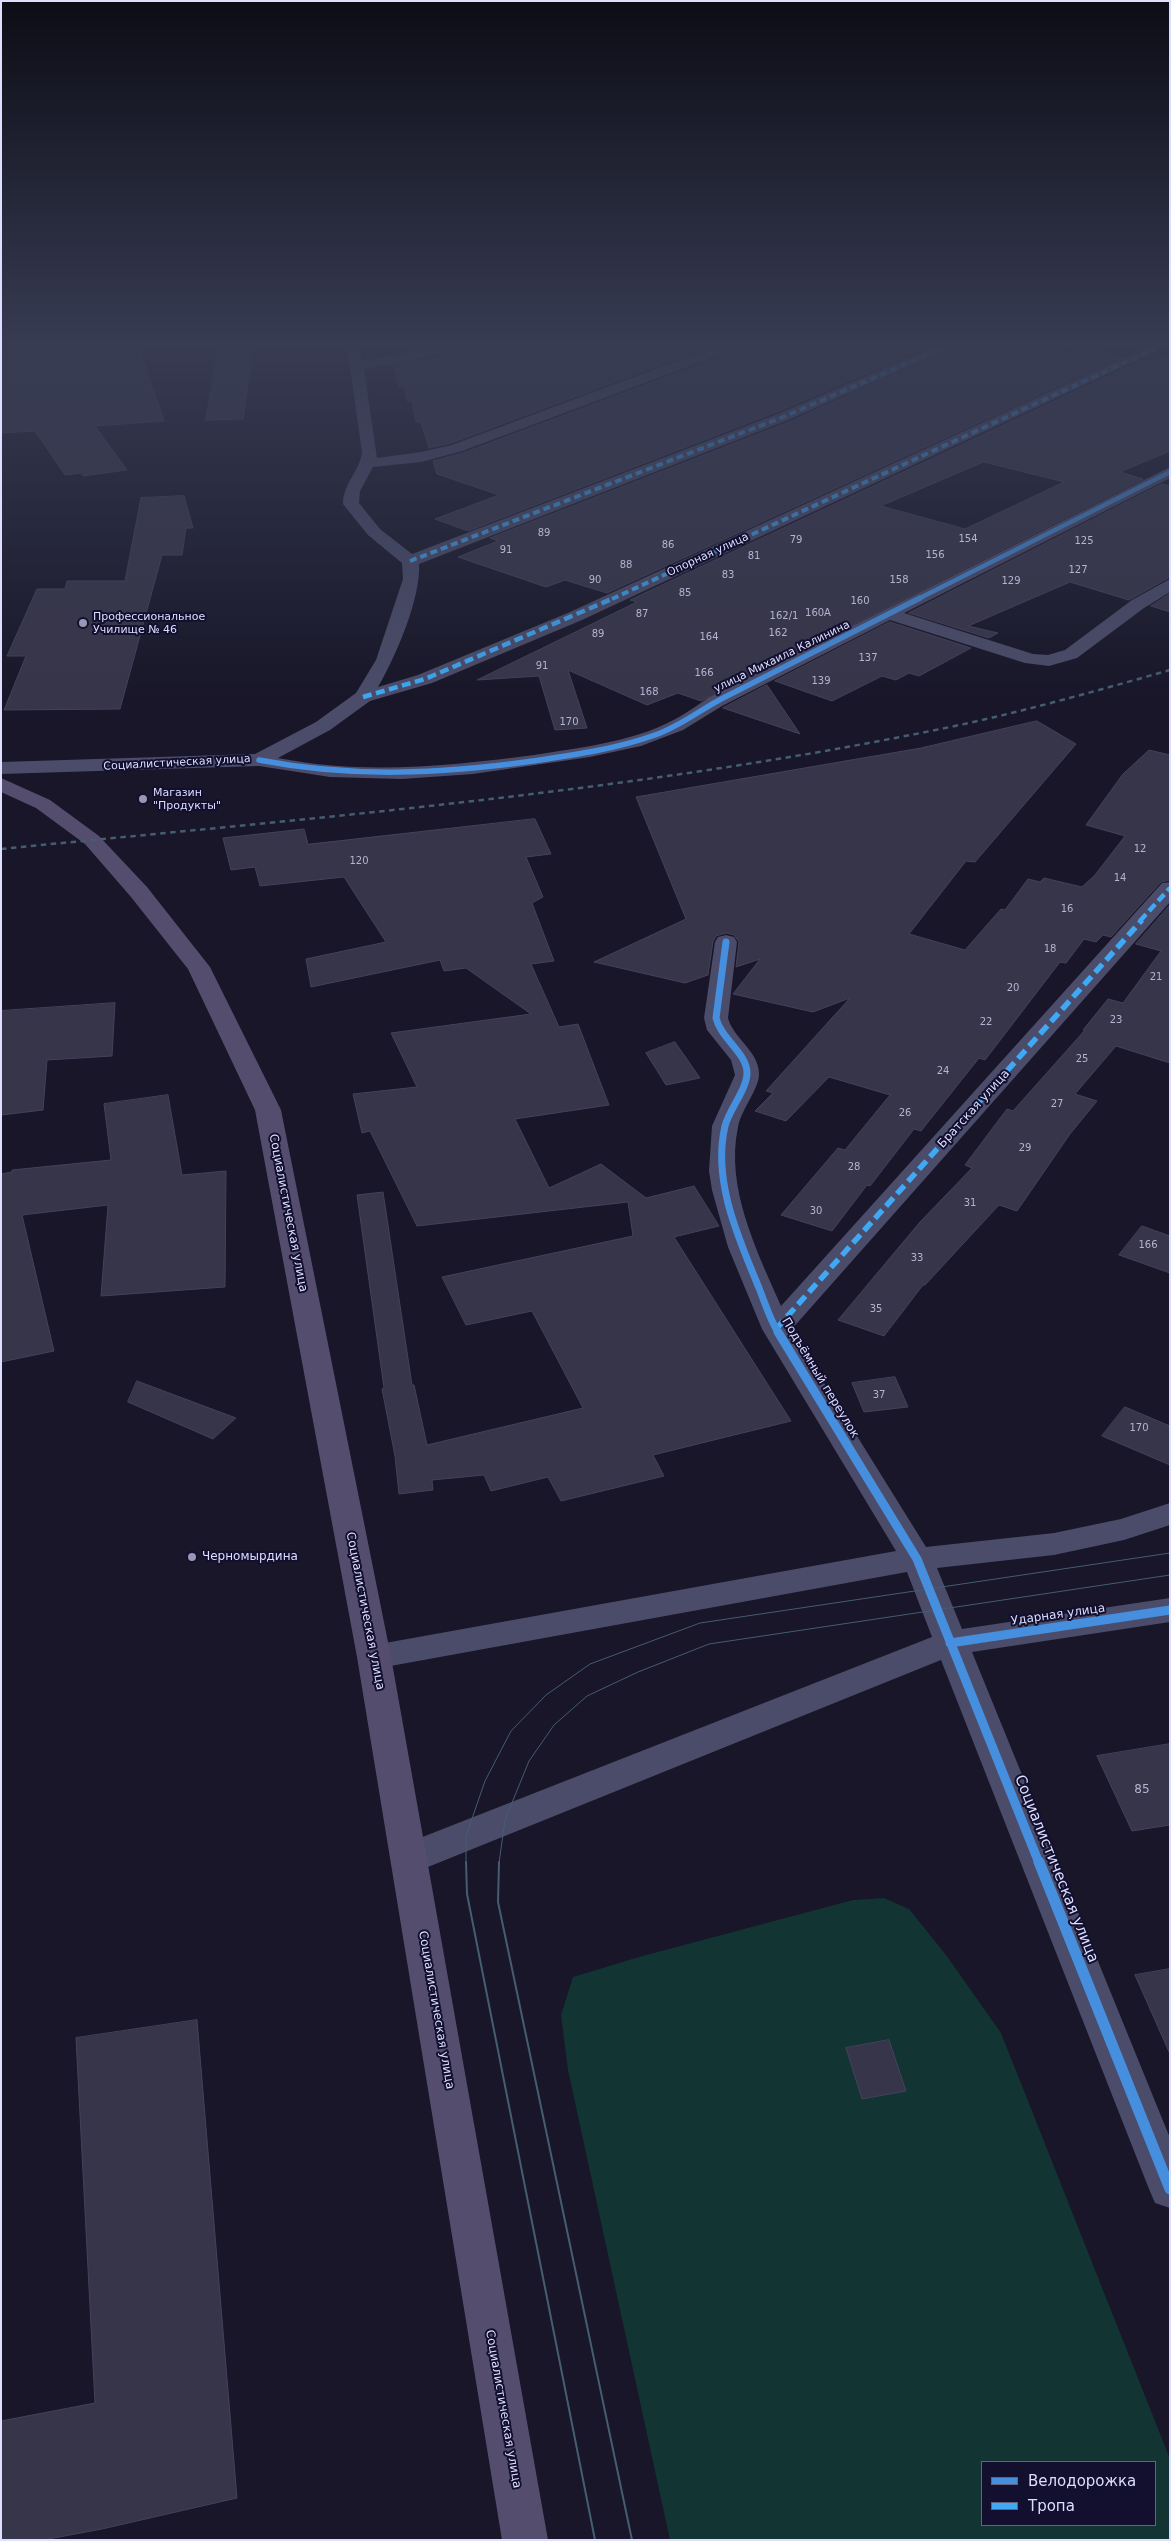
<!DOCTYPE html>
<meta charset="utf-8">
<style>
body{margin:0}
#map{position:relative;width:1171px;height:2541px;overflow:hidden;background:#181628;font-family:"DejaVu Sans",sans-serif}
canvas{display:block}
.frame{position:absolute;inset:0;border:2px solid #dedeff;pointer-events:none}
.legend{position:absolute;left:981px;top:2461px;width:175px;height:65px;box-sizing:border-box;background:#120f2f;border:1px solid #646282;margin:0;padding:6px 9px;list-style:none;font-size:15px;color:#dedeff}
.legend li{display:flex;align-items:center;gap:10px;height:25px}
.legend b{width:25px;border:1px solid #646282}
</style>
<div id="map">
<canvas width="1171" height="2541"></canvas>
<div class="frame"></div>
<ul class="legend">
<li><b style="height:6px;background:#468fdf"></b>Велодорожка</li>
<li><b style="height:6px;background:#3fa9f5"></b>Тропа</li>
</ul>
</div>
<script>
const ctx = document.querySelector('canvas').getContext('2d');
ctx.lineJoin = 'round';
function paint(path, color) { ctx.fillStyle = color; ctx.fill(path, 'evenodd'); }
function strokePath(path, color, width, dash) { ctx.strokeStyle = color; ctx.lineWidth = width; ctx.lineCap = dash ? 'butt' : 'round'; ctx.setLineDash(dash || []); ctx.stroke(path); }
function drawText(font, color, halo, rows, align = 'center') {
  ctx.font = font + ' "DejaVu Sans",sans-serif'; ctx.lineWidth = 4; ctx.setLineDash([]); ctx.textBaseline = 'middle'; ctx.strokeStyle = halo; ctx.fillStyle = color; for (const [text, x, y, turn = 0] of rows) {
    ctx.save(); ctx.translate(x, y); ctx.rotate((+turn || 0) * Math.PI / 180); ctx.textAlign = isNaN(turn) ? turn : align; if (halo) ctx.strokeText(text, 0, 0); ctx.fillText(text, 0, 0); ctx.restore();
  }
}
paint(new Path2D(`
 M884 1898 909 1909 946 1955 1001 2033 1170 2459V2540H670L568 2070 561 2015 573 1977 639 1957 853 1900ZM982 2462H1155V2525H982Z`), '#123533');
const building = new Path2D(`
 M69 348H139L164 421 95 426 127 470 83 476 81 473 65 475 35 431 1 433V353Z
 M219 348H253L243 419 206 420Z
 M464 348H706L451 443 429 448 421 422H416L412 401 408 402 404 387H399L393 365 455 354Z
 M734 348H926L777 412 468 531 435 519 499 495 437 474 433 461 463 453 731 353Z
 M952 348H1017L1038 353 1047 349 1072 354 1084 348 1122 357 607 593 565 580 546 587 458 557 498 541 490 538 789 422Z
 M1170 355V451L1120 472 1143 479 701 701 678 693 647 705 568 670 587 728 555 730 539 676 477 680 637 602 630 600 1140 361 1153 363ZM984 462 1064 482 965 529 881 506Z
 M1162 484 1170 486V577L1129 600 1070 582 968 626 998 633 989 638 909 613Z
 M184 496 193 528H186L182 555H162L120 709 4 710 26 656H7L37 589H65L67 581H125L141 498Z
 M1170 594V612L1151 606Z
 M890 622 971 648 919 676 909 673 896 680 882 676 832 701 775 681Z
 M767 685 800 734 723 708Z
 M1037 721 1076 744 975 862 966 861 909 934 965 950 1001 909 1005 910 1028 879 1040 882 1044 878 1082 887 1095 875 1125 836 1086 825 1123 774 1149 750 1170 755V880L1161 882 1111 937 1103 935 1096 942 1084 939 1066 963 1060 962 985 1060 979 1058 921 1131 914 1129 870 1186 867 1185 832 1231 781 1215 838 1148 845 1150 890 1095 829 1077 786 1121 755 1111 773 1093 766 1091 850 998 813 1012 733 994 760 959 736 967 739 942 734 935 726 933 716 936 713 942 708 975 685 983 594 962 686 919 636 797 921 748Z
 M535 819 551 854 526 857 543 897 532 903 554 961 531 964 559 1027 578 1024 609 1105 515 1119 549 1188 601 1164 646 1198 694 1186 719 1226 674 1237 791 1421 653 1455 664 1476 561 1501 548 1477 491 1491 484 1475 432 1480 433 1490 399 1494 395 1456 382 1389 384 1388 357 1195 383 1192 412 1385H414L427 1445 583 1408 532 1311 466 1325 442 1277 633 1236 628 1202 417 1226 370 1131 362 1133 353 1094 417 1087 391 1033 531 1014 466 968 444 971 440 960 311 987 306 959 386 942 344 877 260 886 255 867 231 870 223 838 304 829 308 844Z
 M1170 905V1063L1116 1046 1075 1094 1097 1101 1070 1134 1017 1211 999 1205 925 1285H923L884 1336 838 1320 920 1222 972 1168 965 1165 1007 1109 1013 1111 1085 1030H1083L1108 999 1123 1003 1161 951 1136 944Z
 M115 1003 112 1056 47 1060 43 1110 1 1115V1011Z
 M675 1042 700 1078 666 1085 646 1053Z
 M168 1095 182 1175 226 1171 225 1287 101 1296 108 1205 22 1215 54 1351 1 1362V1174L12 1172V1170L111 1160 104 1104Z
 M1142 1226 1170 1236V1273L1119 1255Z
 M895 1377 908 1407 864 1412 852 1383Z
 M137 1381 236 1418 213 1439 128 1402Z
 M1125 1407 1170 1426V1465L1102 1436Z
 M1170 1744V1825L1132 1831 1097 1756Z
 M1170 1969V2054L1135 1975Z
 M197 2020 237 2498 102 2529 43 2540H1V2421L95 2403 76 2038Z
 M889 2040 906 2091 862 2099 846 2048Z`);
paint(building, '#373549');
strokePath(building, '#44415b', 1);
paint(new Path2D(`
 M345 348H359L362 361 432 348H462L455 352 364 369 377 458 421 452 452 445 712 348H732L730 351 462 451 421 462 373 467 360 491 359 503 380 529 412 554 778 414 931 348H950L788 420 419 564C421 598 396 656 378 687L418 675 570 612 1145 348H1163L582 620 432 683 370 701 330 730 278 758C363 775 449 766 534 755 572 749 612 744 649 731 671 723 690 711 708 698L1170 467V478L904 613 1033 654 1048 655 1065 650 1132 600 1170 579V592L1144 608 1077 658 1049 666 1025 663 890 620 722 706 683 730 641 746 590 757 473 774 402 779 330 777 259 766 1 774V762L255 754 316 722 356 693 376 660 403 579 402 563 368 535 343 504C343 484 359 472 362 453L350 366Z
 M1170 882V902L791 1330 926 1547 1054 1533 1121 1519 1170 1503V1525L1124 1540 1054 1555 937 1568 962 1629 1170 1598V1622L972 1652 1170 2138V2208L1155 2203 1149 2189 941 1660 423 1869 410 1873 397 1869 392 1858 397 1847 932 1637 907 1572 374 1669 362 1666 357 1657 362 1648 374 1645 896 1551 762 1329 728 1247 712 1190 709 1171 712 1126 735 1075 731 1060 707 1030 704 1018 715 942 718 937 726 935 734 937 737 942 728 1018C733 1038 759 1051 759 1074 759 1089 741 1110 738 1127 725 1188 757 1251 781 1306L1162 883Z`), '#4b4c69');
paint(new Path2D(`
 M1 778 50 800 99 836 147 887 210 967 281 1110 391 1657 548 2540H502L357 1657 255 1110 188 969 131 897 85 844 36 808 1 792Z`), '#554d6e');
strokePath(new Path2D(`
 M466 1863V1836L485 1781 511 1731 546 1695 590 1664 700 1623 1170 1553
 M499 1863 505 1820 529 1761 554 1725 587 1696 638 1672 709 1644 1170 1575`), '#455d70', 1);
strokePath(new Path2D(`
 M466 1862 467 1894 595 2540
 M499 1862 498 1902 632 2540`), '#455d70', 2);
strokePath(new Path2D(`
 M1 849C324 817 650 791 969 723 1036 708 1103 689 1170 670`), '#455d70', 2.5, [5.5, 4.5]);
strokePath(new Path2D(`
 M410 561 783 417 943 348
 M612 599 1156 348`), '#3fa9f5', 4, [7, 4]);
strokePath(new Path2D(`
 M363 697 425 679 614 598
 M1140 921 1170 888`), '#3fa9f5', 4.5, [9, 4.5]);
strokePath(new Path2D(`
 M776 1329 1142 920`), '#3fa9f5', 5.5, [11, 5.5]);
strokePath(new Path2D(`
 M918 599 1170 472`), '#468fdf', 4.5);
strokePath(new Path2D(`
 M259 760C351 778 441 774 533 761 574 755 616 749 655 735 681 726 701 709 725 697 790 664 855 631 920 598`), '#468fdf', 5.5);
strokePath(new Path2D(`
 M726 942 716 1018C721 1039 747 1053 747 1073 747 1089 729 1110 725 1126 712 1181 739 1239 759 1288 765 1303 770 1320 779 1334`), '#468fdf', 7);
strokePath(new Path2D(`
 M778 1332 917 1559 1039 1863
 M950 1643 1170 1610`), '#468fdf', 9);
strokePath(new Path2D(`
 M1039 1862 1170 2189`), '#468fdf', 11);
const sky = ctx.createLinearGradient(0, 0, 0, 704);
sky.addColorStop(0, '#0d0c16');
sky.addColorStop(0.49, '#373c53');
sky.addColorStop(1, '#373c5300');
ctx.fillStyle = sky;
ctx.fillRect(0, 0, 1171, 704);
for (const [x, y, r, color] of [
 [83,623,5,"#9998b4"],
 [143,799,5,"#9998b4"],
 [192,1557,5,"#9998b4"]
]) { const dot = new Path2D(); dot.arc(x, y, r, 0, 2 * Math.PI); ctx.fillStyle = color; ctx.fill(dot); strokePath(dot, '#120f2f', 2); }
drawText('10px', '#b4b4d2', null, [
 ["89",544,533],
 ["154",968,539],
 ["79",796,540],
 ["125",1084,541],
 ["86",668,545],
 ["91",506,550],
 ["156",935,555],
 ["81",754,556],
 ["88",626,565],
 ["127",1078,570],
 ["83",728,575],
 ["90",595,580],
 ["158",899,580],
 ["129",1011,581],
 ["85",685,593],
 ["160",860,601],
 ["160А",818,613],
 ["87",642,614],
 ["162/1",784,616],
 ["162",778,633],
 ["89",598,634],
 ["164",709,637],
 ["137",868,658],
 ["91",542,666],
 ["166",704,673],
 ["139",821,681],
 ["168",649,692],
 ["170",569,722],
 ["12",1140,849],
 ["120",359,861],
 ["14",1120,878],
 ["16",1067,909],
 ["18",1050,949],
 ["21",1156,977],
 ["20",1013,988],
 ["23",1116,1020],
 ["22",986,1022],
 ["25",1082,1059],
 ["24",943,1071],
 ["27",1057,1104],
 ["26",905,1113],
 ["29",1025,1148],
 ["28",854,1167],
 ["31",970,1203],
 ["30",816,1211],
 ["166",1148,1245],
 ["33",917,1258],
 ["35",876,1309],
 ["37",879,1395],
 ["170",1139,1428]
]);
drawText('11px', '#dedeff', '#120f2f', [
 ["Опорная улица",708,555,-25],
 ["улица Михаила Калинина",782,657,-26],
 ["Социалистическая улица",177,763,-3]
]);
drawText('11px', '#dedeff', '#120f2f', [
 ["Профессиональное",93,617],
 ["Училище № 46",93,630],
 ["Магазин",153,793],
 ["\"Продукты\"",153,806]
], 'left');
drawText('12px', '#dedeff', '#120f2f', [
 ["Братская улица",974,1109,-48],
 ["Социалистическая улица",288,1213,79],
 ["Подъёмный переулок",820,1378,59],
 ["Социалистическая улица",365,1611,79],
 ["Ударная улица",1058,1615,-8],
 ["Социалистическая улица",436,2010,80],
 ["Социалистическая улица",503,2409,80]
]);
drawText('12px', '#dedeff', '#120f2f', [
 ["Черномырдина",202,1557]
], 'left');
drawText('12px', '#b4b4d2', null, [
 ["85",1142,1790]
]);
drawText('15px', '#dedeff', '#120f2f', [
 ["Социалистическая улица",1056,1869,68]
]);
</script>
